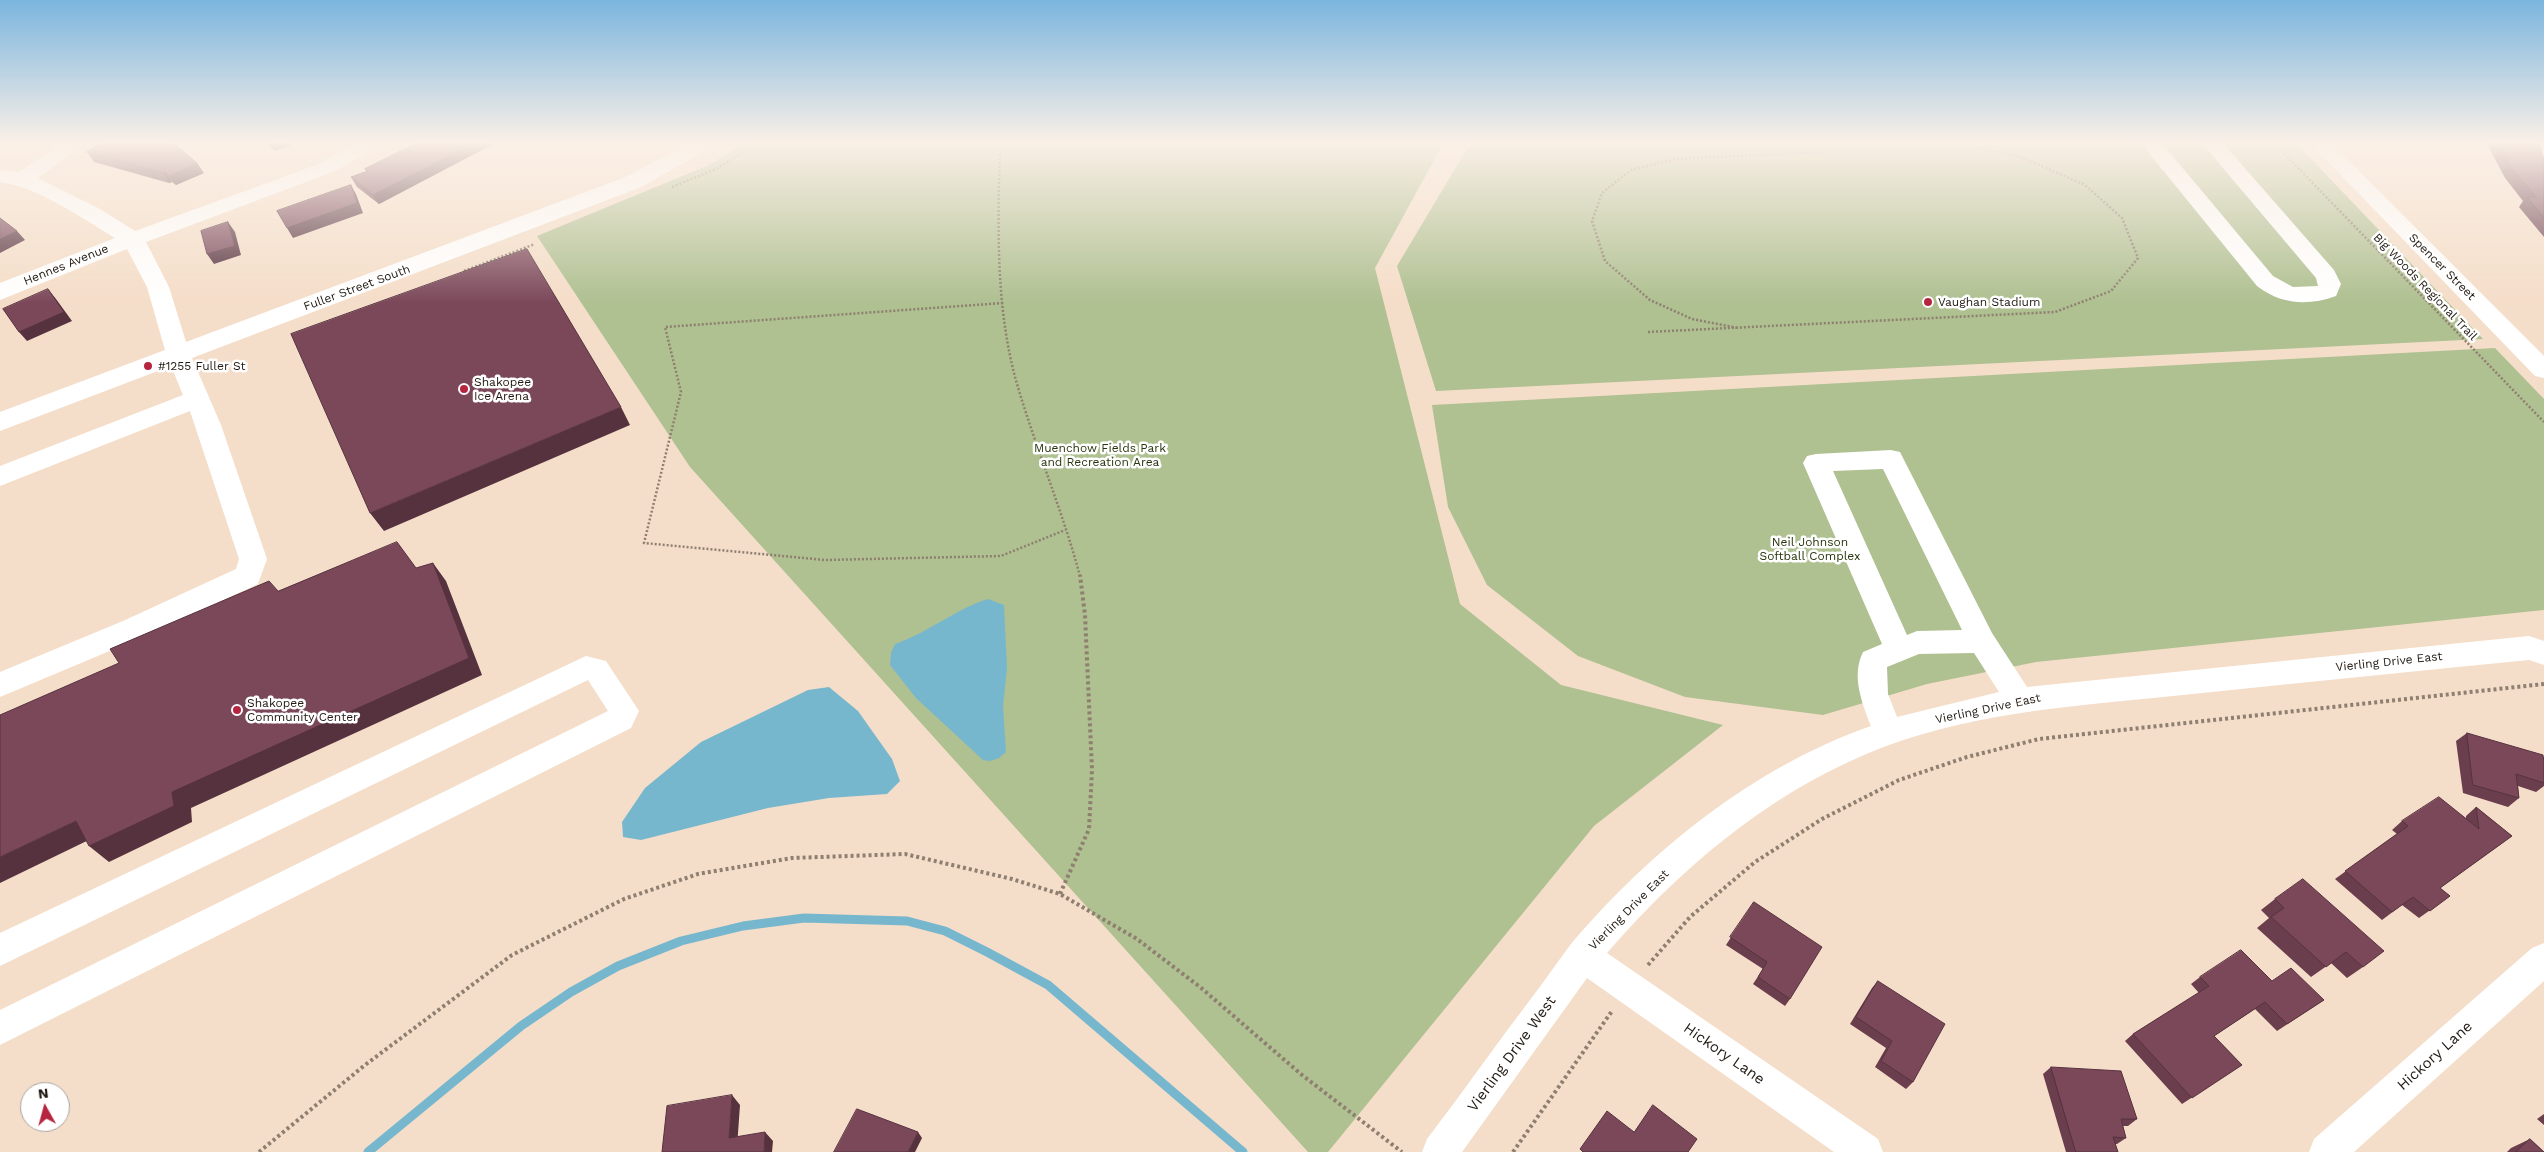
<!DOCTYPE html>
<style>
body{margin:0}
#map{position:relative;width:2544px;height:1152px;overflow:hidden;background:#f5dec9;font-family:"Work Sans",sans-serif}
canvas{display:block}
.north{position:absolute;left:20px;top:1082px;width:50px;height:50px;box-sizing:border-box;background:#fff;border:1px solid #a6a3a0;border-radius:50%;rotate:353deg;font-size:14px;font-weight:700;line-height:20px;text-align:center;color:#211912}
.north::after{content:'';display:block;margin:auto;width:18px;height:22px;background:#b6253f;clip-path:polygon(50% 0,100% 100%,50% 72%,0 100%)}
</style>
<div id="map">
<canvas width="2544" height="1152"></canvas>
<div class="north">N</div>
</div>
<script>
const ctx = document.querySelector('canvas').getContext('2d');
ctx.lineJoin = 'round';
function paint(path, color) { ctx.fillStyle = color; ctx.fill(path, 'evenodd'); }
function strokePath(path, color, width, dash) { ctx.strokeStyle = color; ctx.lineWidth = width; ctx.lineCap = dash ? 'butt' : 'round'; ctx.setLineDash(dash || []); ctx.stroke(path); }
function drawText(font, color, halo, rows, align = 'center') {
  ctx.font = font + ' "Work Sans",sans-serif'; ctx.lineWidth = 5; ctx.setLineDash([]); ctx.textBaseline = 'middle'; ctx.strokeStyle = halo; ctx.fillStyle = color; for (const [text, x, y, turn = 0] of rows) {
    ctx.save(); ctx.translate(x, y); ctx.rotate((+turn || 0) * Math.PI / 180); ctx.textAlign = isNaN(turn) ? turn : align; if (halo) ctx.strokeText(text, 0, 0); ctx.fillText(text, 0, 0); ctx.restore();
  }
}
paint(new Path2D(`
 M746 142H1444L1375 268 1460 604 1561 685 1723 725 1594 826 1328 1152H1308L690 467 537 236 709 165Z
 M1471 142H2295L2483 339 1436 391 1397 266Z
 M2495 348 2544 399V610L2036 662 1927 684 1823 715 1685 697 1578 656 1487 585 1448 507 1432 405Z`), '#afc091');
paint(new Path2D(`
 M988 599 1004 605 1007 668 1003 706 1006 752 999 758 990 761 983 760 916 698 890 665 891 653 895 644C928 633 955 609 988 599Z
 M829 687 858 711 892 759 900 781 887 794 829 798 768 808 641 840 623 837 622 822 645 788 701 742 808 690Z`), '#77b7ce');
strokePath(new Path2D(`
 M368 1152 521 1026 571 992 618 966 681 941 743 926 804 918 907 921 945 931 987 952 1048 985 1243 1152`), '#77b7ce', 9);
strokePath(new Path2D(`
 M1000 142C998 220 995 301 1015 377 1034 444 1062 509 1080 576
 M2273 142 2544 422
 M1978 147 2040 143
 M672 187 716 169 760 142
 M464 271 535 244
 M1003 303 665 327 681 392 644 543 825 560 1001 556 1065 530
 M1648 332 2055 312 2111 291 2138 258 2122 218 2085 185 2021 157 1960 145 1674 159 1631 170 1602 193 1592 221 1605 261 1650 300 1692 319 1738 328`), '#8e7f70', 2.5, [2, 2]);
strokePath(new Path2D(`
 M1060 894 1089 829 1092 770 1085 615 1080 575
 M1648 965 1690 917 1755 862 1822 819 1899 780 1967 757 2039 739 2544 684
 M259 1152 365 1065 512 955 624 899 698 874 792 858 905 854 1012 879 1060 894 1137 939 1200 987 1302 1075 1402 1152
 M1513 1152 1612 1011`), '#8e7f70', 4, [3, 3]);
paint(new Path2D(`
 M64 142H87L38 178 100 209 135 231 319 164 358 142H383L380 146 333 172 146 242 169 287 186 342 623 178 693 142H718L715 146 639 188 192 358 221 425 267 559 258 584 143 637 0 697V672L123 621 236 569 239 559 190 411 0 486V466L183 395 171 366 0 431V412L165 350 147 287 127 249 0 300V283L115 238C82 218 38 187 0 182V170L19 172Z
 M2140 142H2161L2273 276 2293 287 2318 286 2316 278 2201 142H2222L2334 270 2341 284 2336 296C2308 306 2282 305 2257 286Z
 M2309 142H2330L2544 356V378L2535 376Z
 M1891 450 1900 452 1992 633 2027 687 2529 636 2544 641V665L2529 660C2414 671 2299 683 2183 695 2076 706 1964 712 1864 755 1763 798 1678 871 1607 953L1878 1139 1883 1152H1834L1587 978 1462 1152H1422L1427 1139C1463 1092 1497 1043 1533 996 1546 979 1558 961 1571 944 1651 850 1754 767 1871 726 1862 703 1851 676 1863 652L1882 644 1803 463 1807 456 1816 454ZM1883 469 1962 630 1917 631 1907 635 1833 471ZM1974 653 1999 692 1897 717 1888 694 1887 667 1919 654Z
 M586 656 606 661 639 711 631 728 0 1045V1010L608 711 588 680 0 966V933Z
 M2544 943V981L2354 1152H2309L2314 1139 2532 948Z`), '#fff');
paint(new Path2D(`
 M265 142H298L275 151Z
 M419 142H497L379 204 357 187 351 177 367 172 365 169Z
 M2486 142H2539L2543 157H2544V237L2519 207 2523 201 2505 178Z
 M87 152 204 173 176 185 172 182 169 183 94 162Z
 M2467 733 2544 762V786L2536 792 2518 786 2519 798 2508 807 2463 793 2456 741Z
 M2476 807 2512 836 2440 888 2450 896 2419 918 2402 905 2382 920 2335 879 2397 834 2392 830 2402 821 2466 818V816Z
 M2303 879 2363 967 2347 978 2331 963 2311 977 2257 928 2269 918 2261 910 2275 899Z
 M1754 902 1790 999 1785 1006 1753 984 1763 969 1726 945Z
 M2200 977 2272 981 2324 1000 2277 1031 2255 1009 2214 1036 2242 1065 2182 1104 2125 1041 2133 1034 2199 993 2191 984Z
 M1878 981 1913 1082 1906 1089 1875 1067 1886 1048 1850 1024 1872 988Z
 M2051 1067 2137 1119 2128 1126H2123L2126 1138 2117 1144H2115L2118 1152H2066L2043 1074Z
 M2544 1114V1125L2537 1119Z
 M2530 1139 2544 1152H2507L2511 1148Z`), '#6a3e4d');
paint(new Path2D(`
 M269 142H298L275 151Z
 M476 142H497L379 204 373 195Z
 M197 163 204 173 176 185 169 176Z
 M165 172 172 182 169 183 163 173Z
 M351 185 356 194 363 213 293 238 287 228Z
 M228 222 235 232 241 255 214 264 207 254Z
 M17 231 25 240 0 253V239Z
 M48 289 56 299 72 321 27 341 19 332Z
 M621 407 630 425 384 531 370 513Z
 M433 563 446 581 482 675 191 808 192 822 109 862 89 846 172 792Z
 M76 821 97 836 0 883V857Z
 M732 1095 740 1105 737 1147 729 1138Z
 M765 1132 773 1141 772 1152H764Z
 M918 1132 922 1138 915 1152H908Z`), '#56323f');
const building = new Path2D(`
 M103 142H172L197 163 169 176 165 172 163 173 87 152Z
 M419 142H476L373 195 351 177 368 171 365 169Z
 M2498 142H2539L2543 157H2544V218L2527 197H2536L2512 169Z
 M351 185 357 203 287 228 277 211Z
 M0 218 17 231 0 239Z
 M228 222 235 246 207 254 201 231Z
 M527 249 621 407 370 513 291 334Z
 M48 289 64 312 19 332 3 309Z
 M397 542 416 568 433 563 469 658 172 792 174 806 89 846 76 821 0 857V715L119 663 110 649 269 581 278 591Z
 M2467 733 2543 755 2544 762V783L2516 774 2519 798 2473 785Z
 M2439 797 2479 829 2476 807 2512 836 2440 888 2450 896 2430 911 2413 897 2392 912 2345 871 2408 826 2402 821Z
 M2303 879 2384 951 2363 967 2346 952 2326 967 2271 917 2284 908 2275 899Z
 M1754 902 1822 947 1790 999 1758 977 1767 962 1730 937Z
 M2241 950 2272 981 2291 968 2324 1000 2287 1024 2265 1002 2214 1036 2242 1065 2192 1098 2133 1034 2209 986 2200 977Z
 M1878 981 1945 1024 1913 1082 1881 1061 1892 1041 1856 1017Z
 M2051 1067 2121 1071 2137 1119H2121L2126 1138 2113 1137 2118 1152H2076Z
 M732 1095 729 1138 765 1132 764 1152H662L667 1106Z
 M1653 1105 1697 1139 1688 1152H1583L1580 1149 1607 1111 1634 1132Z
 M857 1109 918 1132 908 1152H834Z
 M2530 1139 2544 1152H2516Z`);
paint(building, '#7b485a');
strokePath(building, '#56323f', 1);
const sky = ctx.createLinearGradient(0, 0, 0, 303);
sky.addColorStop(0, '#7bb5de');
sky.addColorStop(0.47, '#faf0e7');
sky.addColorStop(1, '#faf0e700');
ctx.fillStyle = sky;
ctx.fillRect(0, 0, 2544, 303);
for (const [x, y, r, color] of [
 [1928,302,5,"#b6253f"],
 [148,366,5,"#b6253f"],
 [464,389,5,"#b6253f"],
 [237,710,5,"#b6253f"]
]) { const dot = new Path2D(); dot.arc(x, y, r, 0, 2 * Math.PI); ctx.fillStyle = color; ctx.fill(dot); strokePath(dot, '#fff', 2); }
drawText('12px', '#211912', '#fff', [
 ["Hennes Avenue",66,265,-22],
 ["Spencer Street",2442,267,45],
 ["Big Woods Regional Trail",2425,287,46],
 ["Fuller Street South",357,288,-20],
 ["Vierling Drive East",2389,662,-6],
 ["Vierling Drive East",1988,709,-12],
 ["Vierling Drive East",1629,910,-45]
]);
drawText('12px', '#211912', '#fff', [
 ["Vaughan Stadium",1938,302],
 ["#1255 Fuller St",158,366],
 ["Shakopee",474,382],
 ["Ice Arena",474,396],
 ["Shakopee",247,703],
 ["Community Center",247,717]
], 'left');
drawText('12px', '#2a360e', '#fff', [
 ["Muenchow Fields Park",1100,448],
 ["and Recreation Area",1100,462],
 ["Neil Johnson",1810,542],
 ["Softball Complex",1810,556]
]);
drawText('15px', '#211912', '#fff', [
 ["Vierling Drive West",1512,1054,-54],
 ["Hickory Lane",1724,1054,35],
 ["Hickory Lane",2435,1056,-42]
]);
</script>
